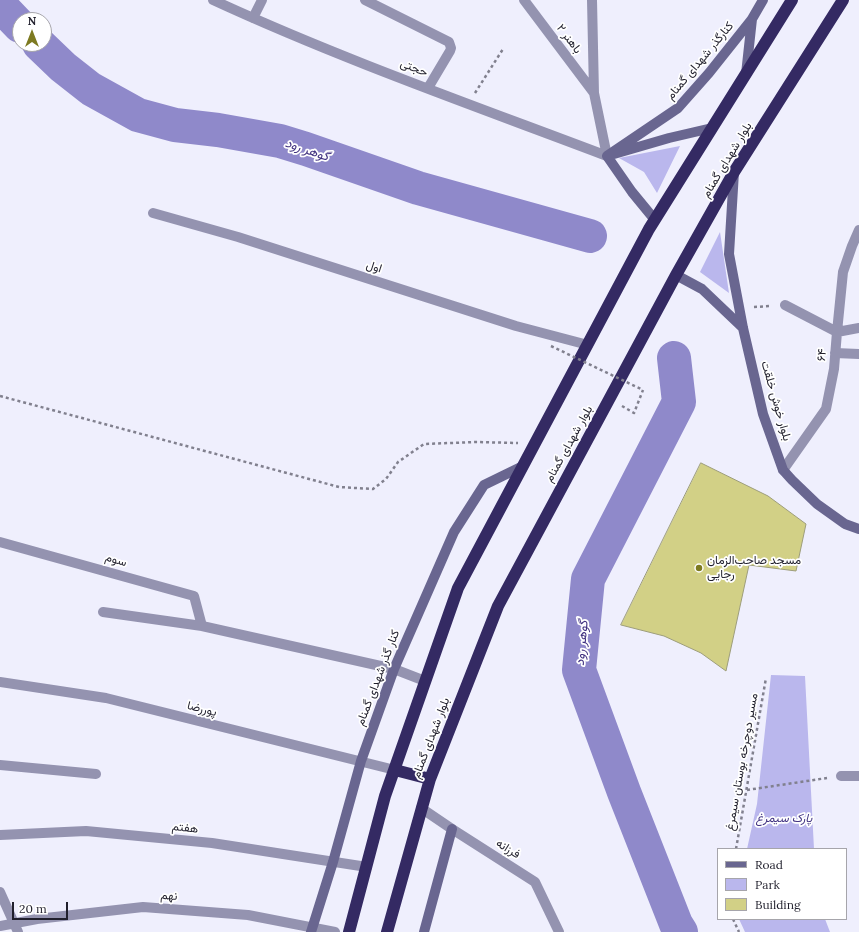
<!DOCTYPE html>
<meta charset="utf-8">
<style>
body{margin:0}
#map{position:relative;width:859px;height:932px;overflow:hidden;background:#efeffd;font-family:Lora,serif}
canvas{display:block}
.legend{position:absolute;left:717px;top:848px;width:130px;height:72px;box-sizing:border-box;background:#fff;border:1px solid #a6a5ab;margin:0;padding:5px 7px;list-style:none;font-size:12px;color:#201f2c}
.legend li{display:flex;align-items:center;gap:8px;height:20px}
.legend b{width:20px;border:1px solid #a6a5ab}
.north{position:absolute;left:12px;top:12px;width:40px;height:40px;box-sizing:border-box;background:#fff;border:1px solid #a6a5ab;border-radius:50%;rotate:0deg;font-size:11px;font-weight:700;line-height:16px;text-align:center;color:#201f2c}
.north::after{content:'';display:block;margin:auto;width:14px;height:18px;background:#7d7a21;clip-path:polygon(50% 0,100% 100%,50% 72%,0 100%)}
.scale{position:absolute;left:12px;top:902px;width:56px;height:18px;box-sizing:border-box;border:2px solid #201f2c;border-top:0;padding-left:5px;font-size:12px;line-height:14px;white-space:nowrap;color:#201f2c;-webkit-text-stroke:3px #fff;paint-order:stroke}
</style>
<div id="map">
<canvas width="859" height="932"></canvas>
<ul class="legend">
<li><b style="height:5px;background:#696690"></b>Road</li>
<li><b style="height:11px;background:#bab7ed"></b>Park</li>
<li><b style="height:11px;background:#d2d086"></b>Building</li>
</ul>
<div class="north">N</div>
<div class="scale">20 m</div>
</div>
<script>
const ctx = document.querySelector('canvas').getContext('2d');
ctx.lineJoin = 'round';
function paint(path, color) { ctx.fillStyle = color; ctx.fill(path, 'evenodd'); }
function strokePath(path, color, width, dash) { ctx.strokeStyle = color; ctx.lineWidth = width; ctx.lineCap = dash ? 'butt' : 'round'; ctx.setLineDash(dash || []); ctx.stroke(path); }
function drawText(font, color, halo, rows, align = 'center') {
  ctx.font = font + ' Lora,Vazirmatn,serif'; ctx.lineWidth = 3.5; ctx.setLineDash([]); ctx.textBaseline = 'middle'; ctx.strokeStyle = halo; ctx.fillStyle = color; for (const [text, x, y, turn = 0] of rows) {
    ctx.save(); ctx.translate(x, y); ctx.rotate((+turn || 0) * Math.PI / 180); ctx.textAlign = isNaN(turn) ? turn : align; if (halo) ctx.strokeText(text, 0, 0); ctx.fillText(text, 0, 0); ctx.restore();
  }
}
paint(new Path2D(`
 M680 146 657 193 644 172 619 158Z
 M720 232 729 293 700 272Z
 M771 675 805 676 814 849H747L757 804Z
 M739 919H825L830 932H745Z`), '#bab7ed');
strokePath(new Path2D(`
 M0 5 20 26
 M39 44 63 67 91 89 138 115 175 125 218 130 280 141 306 149 418 188 590 236
 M674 358 679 402 588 579 579 670 624 792 676 924 681 932`), '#8f89ca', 34);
const building = new Path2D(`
 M701 463 768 496 806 524 796 571 749 565 726 671 701 653 664 636 621 625Z`);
paint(building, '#d2d086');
strokePath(building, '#9d9d7b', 1);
strokePath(new Path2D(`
 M475 93 503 49
 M754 307 771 306
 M0 396 339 487 373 489 386 479 398 462 424 444 476 442 518 443
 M622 406 634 413 643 390
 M747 790 827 778
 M736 849 766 678
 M733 919 739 932`), '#81808e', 2.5, [3, 3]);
strokePath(new Path2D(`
 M0 835 86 831 212 843 367 867`), '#9493b0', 10);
strokePath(new Path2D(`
 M213 0C341 59 475 106 607 156
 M365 0 449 42 451 48 450 51 428 88
 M524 0 594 93
 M592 0 594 93 607 156
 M253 18 262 0
 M153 213 238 237 516 326 588 345
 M785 305 837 332 859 328
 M835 353 859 354
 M783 470 826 409 834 369 837 332 843 272 852 246 859 230
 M0 542 194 596 202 626
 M103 612 202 626 394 669 425 681
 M0 682 106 698 395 770
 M0 765 96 774
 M841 776H859
 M421 808 452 829 535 882 559 932
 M0 892 18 932
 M0 926 37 919 143 907 248 915 335 932`), '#9493b0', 10);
strokePath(new Path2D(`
 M746 74 752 19
 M607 156 678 108 709 73 752 19 763 0
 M734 172 729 254 743 328 763 414 783 470 792 480 817 504 845 524 859 529
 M655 220 632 192 607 156 669 138 712 128
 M676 275 702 289 743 328
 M311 932 333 862 361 761 394 669 454 532 484 485 523 466
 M424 932 452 829`), '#696690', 10);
strokePath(new Path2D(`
 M395 770 430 779
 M349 932 385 796 458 588 649 229 792 0
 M387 932 430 779 498 606 676 275 734 172 843 0`), '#342a63', 12);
strokePath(new Path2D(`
 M551 346 643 390`), '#81808e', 2.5, [3, 3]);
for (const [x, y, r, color] of [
 [699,568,4,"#7d7a21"]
]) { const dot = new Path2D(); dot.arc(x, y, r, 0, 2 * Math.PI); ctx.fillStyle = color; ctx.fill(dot); strokePath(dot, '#fff', 1.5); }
drawText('12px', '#201f2c', '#fff', [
 ["باهنر ۲",569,39,53],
 ["کنارگذر شهدای گمنام",700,61,-50],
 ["حجتی",414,68,22],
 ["بلوار شهدای گمنام",727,160,-59],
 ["اول",374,267,18],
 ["۶۴",822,355,-86],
 ["بلوار خوش خلقت",776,401,74],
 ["بلوار شهدای گمنام",569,444,-61],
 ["سوم",116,560,16],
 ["کنار گذر شهدای گمنام",378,678,-69],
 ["پوررضا",202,709,14],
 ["بلوار شهدای گمنام",431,738,-69],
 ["مسیر دوچرخه بوستان سیمرغ",742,762,-80],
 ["هفتم",185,828,6],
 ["فرزانه",508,849,32],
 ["نهم",169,896,5]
]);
drawText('12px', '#201f2c', '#fff', [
 ["مسجد صاحب‌الزمان",707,561],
 ["رجایی",707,575]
], 'left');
drawText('italic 12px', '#433583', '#fff', [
 ["پارک سیمرغ",784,819]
]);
drawText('italic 13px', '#413280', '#fff', [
 ["گوهر رود",307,150,19],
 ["گوهر رود",582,643,-85]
]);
</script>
